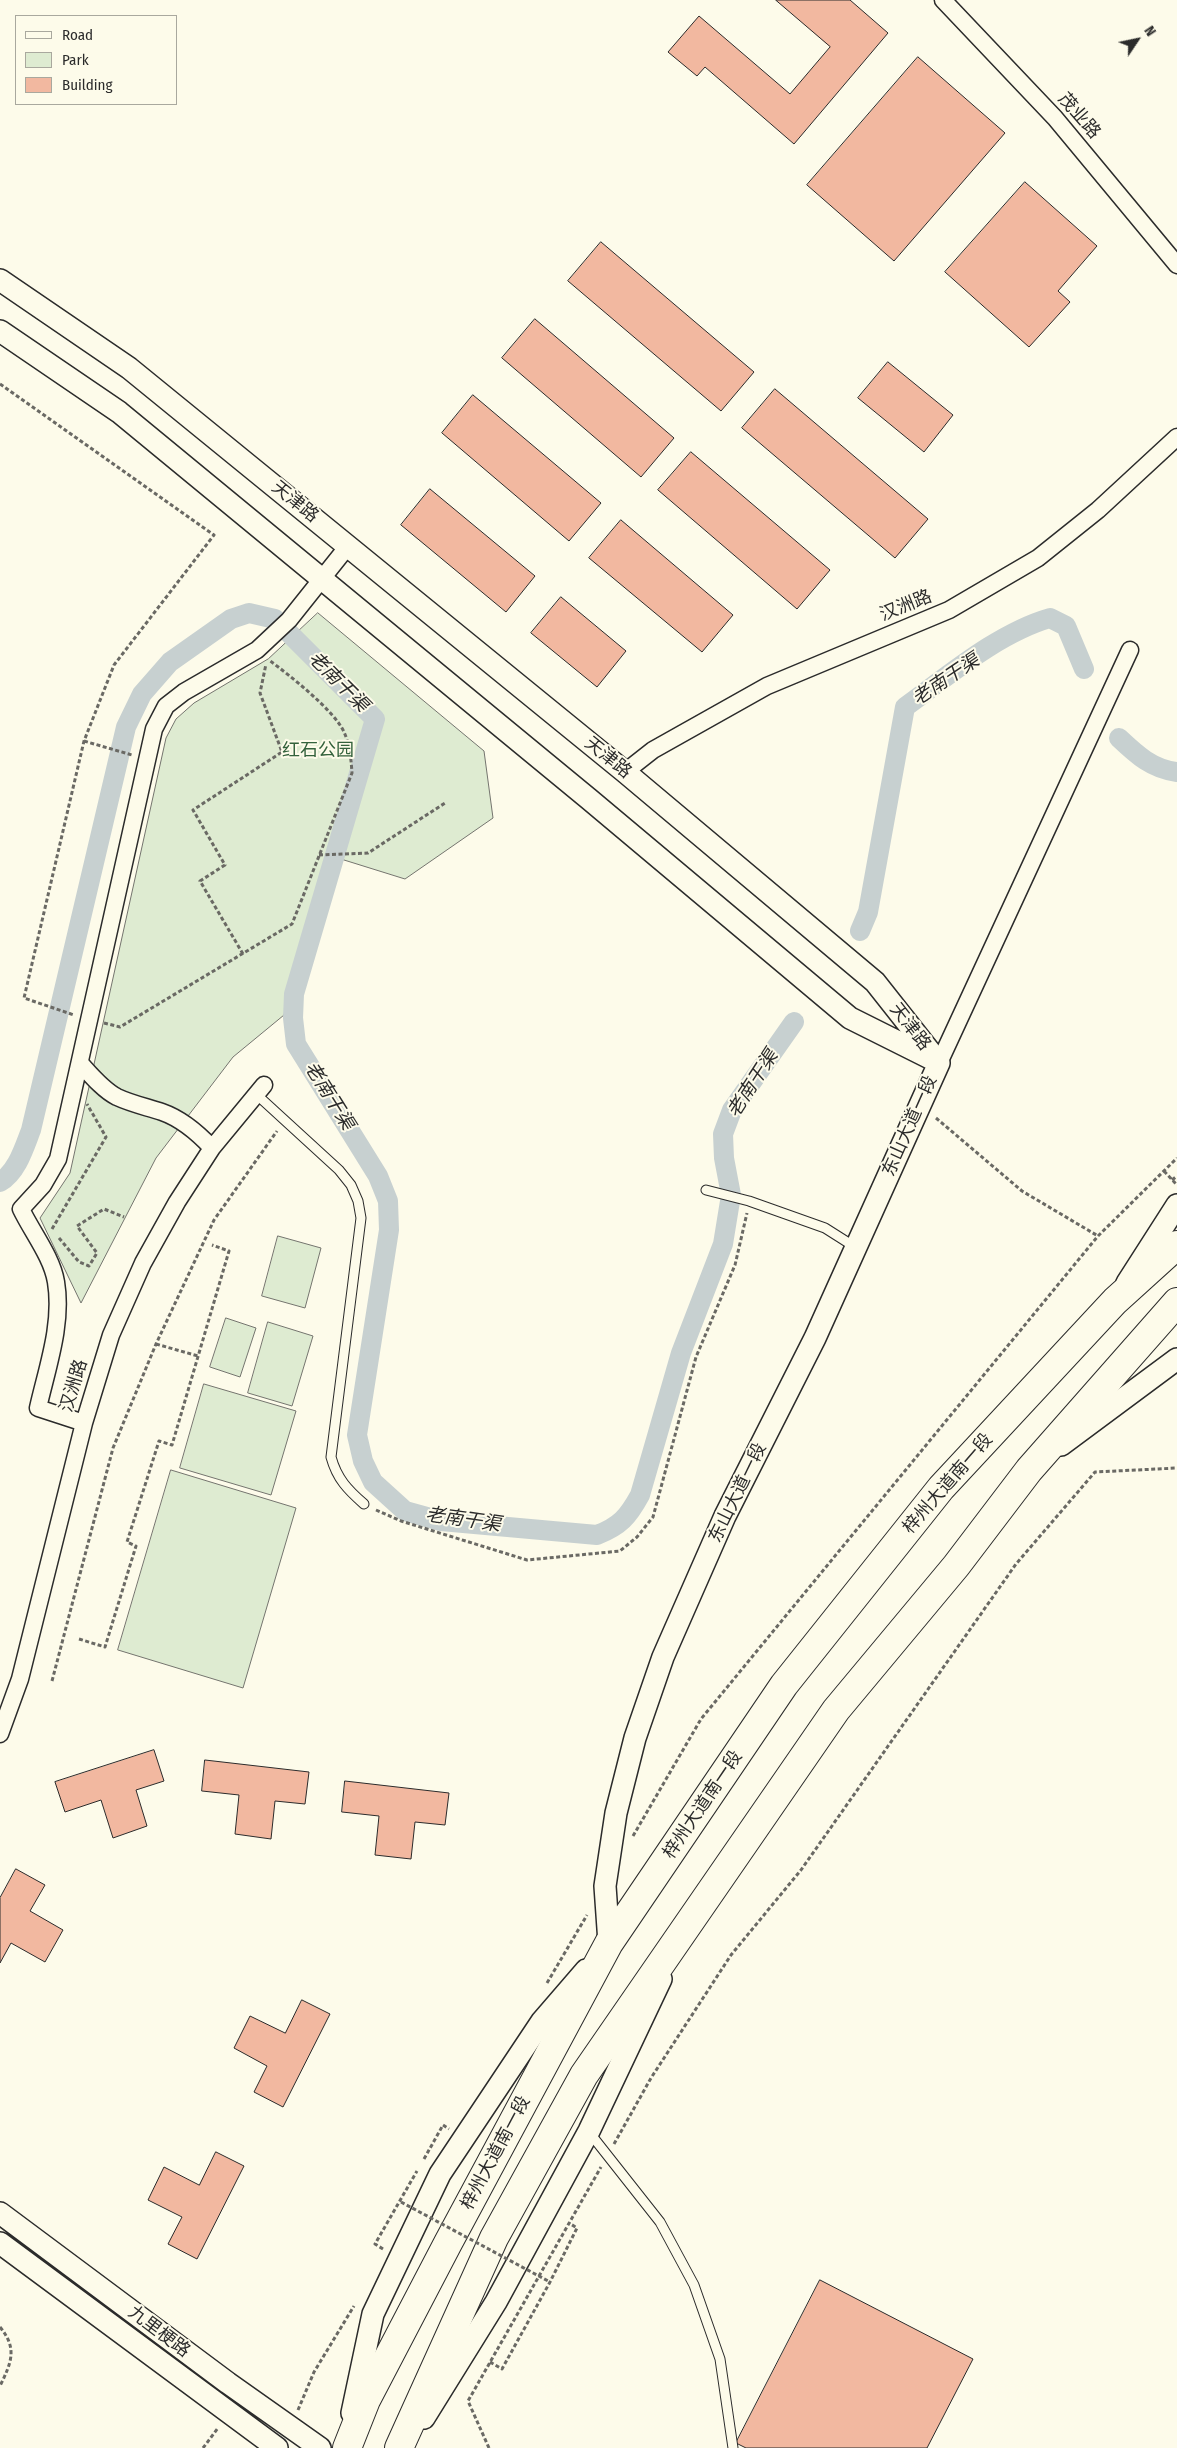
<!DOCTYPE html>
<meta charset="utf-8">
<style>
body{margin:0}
#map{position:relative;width:1177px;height:2448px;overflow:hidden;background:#fdfbea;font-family:"Fira Sans Condensed",sans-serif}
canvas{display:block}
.legend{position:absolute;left:15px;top:15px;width:162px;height:90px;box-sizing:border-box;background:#fdfbea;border:1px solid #a9a89e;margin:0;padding:6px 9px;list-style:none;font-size:15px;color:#2b2b2b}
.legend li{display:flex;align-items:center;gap:10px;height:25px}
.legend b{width:25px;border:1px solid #a9a89e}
.north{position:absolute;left:1112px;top:15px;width:50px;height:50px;-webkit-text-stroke:4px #fdfbea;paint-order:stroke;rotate:56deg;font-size:14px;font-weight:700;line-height:20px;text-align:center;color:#2b2b2b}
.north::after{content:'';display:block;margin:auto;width:18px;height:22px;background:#2b2b2b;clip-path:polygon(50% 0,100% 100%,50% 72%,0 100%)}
</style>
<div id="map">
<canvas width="1177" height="2448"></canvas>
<ul class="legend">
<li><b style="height:6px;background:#fdfbea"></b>Road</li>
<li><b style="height:14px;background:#deebd1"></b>Park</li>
<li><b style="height:14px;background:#f2b8a0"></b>Building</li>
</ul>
<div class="north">N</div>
</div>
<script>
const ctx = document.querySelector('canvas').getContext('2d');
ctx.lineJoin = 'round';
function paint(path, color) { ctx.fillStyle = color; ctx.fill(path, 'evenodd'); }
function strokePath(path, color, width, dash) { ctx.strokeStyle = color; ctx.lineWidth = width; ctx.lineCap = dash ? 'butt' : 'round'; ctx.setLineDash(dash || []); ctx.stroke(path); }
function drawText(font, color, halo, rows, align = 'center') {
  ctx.font = font + ' "Fira Sans Condensed","Noto Sans SC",sans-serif'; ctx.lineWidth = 4; ctx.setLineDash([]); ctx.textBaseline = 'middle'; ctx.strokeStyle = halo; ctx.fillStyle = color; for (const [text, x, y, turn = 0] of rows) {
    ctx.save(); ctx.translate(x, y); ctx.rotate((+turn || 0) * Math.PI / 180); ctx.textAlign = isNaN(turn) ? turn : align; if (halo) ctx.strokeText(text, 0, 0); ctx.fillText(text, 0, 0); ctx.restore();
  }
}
const green = new Path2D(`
 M318 613 484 751 493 818 405 879 328 855 284 1015 233 1057 156 1158 81 1303 40 1218 70 1173 166 738 176 719 194 703 268 659Z
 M278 1236 321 1248 305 1308 262 1296Z
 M226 1318 256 1328 240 1377 210 1367Z
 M268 1322 313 1336 292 1406 248 1393Z
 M204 1384 296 1411 271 1495 180 1468Z
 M171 1470 296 1508 243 1688 118 1650Z`);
paint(green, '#deebd1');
strokePath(green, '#74746e', 1);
strokePath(new Path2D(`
 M1119 738C1137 755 1152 769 1177 772
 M860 931 868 912 905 707C948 676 998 633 1050 618L1066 626 1084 669
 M0 1182C17 1172 24 1148 31 1130L126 727 142 694 170 662 231 619 249 613 275 619 375 719 294 994 293 1018 296 1044 378 1176 388 1201 389 1230 357 1435 363 1461 373 1482 405 1511 441 1521 597 1535C620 1526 628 1517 640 1495L681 1353 723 1244 731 1195 724 1158 723 1134 732 1110 794 1022`), '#c7d0d0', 20);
const building = new Path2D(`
 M776 0H850L888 33 794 144 705 67 697 76 668 52 699 16 790 94 830 47Z
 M918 57 1005 133 894 261 807 185Z
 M1025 182 1097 246 1058 291 1070 302 1029 347 945 272Z
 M601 242 754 372 721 411 568 281Z
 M535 319 674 438 641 477 502 358Z
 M888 362 953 415 924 452 858 398Z
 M775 389 928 519 895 558 742 428Z
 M473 395 601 503 569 541 442 433Z
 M691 452 830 570 797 609 658 490Z
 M430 489 535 576 506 612 401 525Z
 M621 520 733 615 702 652 589 558Z
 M561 597 626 651 597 687 531 633Z
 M154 1750 164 1781 136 1790 147 1826 113 1838 101 1800 65 1812 55 1782Z
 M205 1760 309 1772 305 1804 275 1801 271 1839 235 1834 239 1795 202 1791Z
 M345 1781 449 1793 445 1825 415 1822 411 1859 375 1855 379 1816 342 1812Z
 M16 1869 45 1885 30 1911 63 1930 45 1962 11 1943 0 1963V1898Z
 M302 2000 330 2014 283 2107 254 2092 267 2066 234 2048 250 2016 285 2033Z
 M216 2152 244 2166 197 2259 168 2244 182 2217 148 2200 164 2167 199 2185Z
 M820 2280 973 2359 927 2448H746L736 2443Z`);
paint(building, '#f2b8a0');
strokePath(building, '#2b2b2b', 1);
const service = new Path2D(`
 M256 1094 339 1170 351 1185 358 1201 361 1218 331 1457C337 1479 348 1490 364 1504
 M706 1190 749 1201 825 1228 855 1247
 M589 2132 660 2222 694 2285 720 2359 733 2448`);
const minor = new Path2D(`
 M943 0 1055 118 1177 265
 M625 772 653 750 767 686 949 610 1038 558 1098 510 1177 437
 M80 1063C90 1074 103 1090 117 1097 132 1104 147 1107 162 1112 182 1119 198 1133 212 1148
 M939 1063 1130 650
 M84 1423 38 1408C47 1368 63 1324 56 1282 52 1257 32 1232 21 1209L43 1185 58 1159 154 729 166 706 184 692 257 650 289 620 348 546
 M0 1734 20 1679 84 1423 111 1335 143 1263 177 1202 212 1148 264 1085`);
const tertiary = new Path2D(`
 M0 280 129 368 625 772 875 982 939 1063
 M0 331 119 412 589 799 850 1018 932 1059
 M1127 1283 1177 1205
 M1061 1445 1177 1359
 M606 1947 609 1943 605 1886 616 1813 635 1738 663 1657 725 1516 815 1338 939 1063
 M0 2213 228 2383 320 2448
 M0 2243 277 2448
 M352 2413 373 2314 440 2174 542 2021 586 1970
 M424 2418 496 2302 589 2131 661 1979`);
const trunk = new Path2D(`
 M347 2448 366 2400 448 2243 609 1943 784 1685 941 1488 1115 1301 1177 1245
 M399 2448 494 2238 584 2075 836 1710 956 1566 1029 1470 1177 1302`);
strokePath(service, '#2b2b2b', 11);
strokePath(minor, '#2b2b2b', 19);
strokePath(tertiary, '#2b2b2b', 24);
strokePath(trunk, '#2b2b2b', 30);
strokePath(new Path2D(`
 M0 384 214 535 114 665 84 741 24 998 74 1015
 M84 741 132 755
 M319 855 368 853 445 803
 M243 954 200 881 225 865 193 810 282 752 260 693 266 664
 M104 1023 120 1027 292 924 352 773C351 759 350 745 344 732 334 710 289 675 269 660
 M936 1118 1022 1191 1098 1236
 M1164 1171 1177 1185
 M1172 1180 1177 1176
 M52 1229 106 1137 87 1104
 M59 1238 79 1262 89 1266 97 1253 77 1226 104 1209 124 1217
 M156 1344 198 1356
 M376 1510 401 1521 527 1560 620 1551 637 1537 653 1517 696 1357 735 1265 747 1213
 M79 1639 105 1647 136 1546 127 1542 159 1441 172 1445 229 1251 212 1245
 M52 1681 113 1448 156 1344 214 1220 277 1131
 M633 1836 701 1719 1098 1236 1177 1158
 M547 1983 587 1915
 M614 2144 651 2078 731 1955 801 1870 1016 1564 1095 1472 1177 1468
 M424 2159 443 2125 449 2129
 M383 2249 375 2244 417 2171
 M0 2327C18 2349 11 2363 0 2386
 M490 2362 502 2369 550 2282 577 2228 569 2223
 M298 2410 314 2372 354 2306
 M203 2448 218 2428
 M489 2448 468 2401 601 2167`), '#6a6964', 3, [4, 2.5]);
strokePath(service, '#fdfbea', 9);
strokePath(minor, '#fdfbea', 16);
strokePath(tertiary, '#fdfbea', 21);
strokePath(trunk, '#fdfbea', 28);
strokePath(new Path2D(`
 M401 2202 550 2282`), '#6a6964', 3, [4, 2.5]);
drawText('18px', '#2b2b2b', '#fdfbea', [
 ["茂业路",1079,116,49],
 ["天津路",295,502,39],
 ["汉洲路",906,606,-22],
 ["天津路",608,758,39],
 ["天津路",910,1027,52],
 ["东山大道一段",910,1126,-66],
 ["汉洲路",74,1386,-73],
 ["梓州大道南一段",948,1484,-49],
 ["东山大道一段",738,1493,-64],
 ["梓州大道南一段",703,1805,-56],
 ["梓州大道南一段",496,2153,-62],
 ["九里梗路",159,2332,37]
]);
drawText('18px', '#34623c', '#fdfbea', [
 ["红石公园",318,751]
]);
drawText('italic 19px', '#2b2b2b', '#fdfbea', [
 ["老南干渠",946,680,-34],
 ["老南干渠",338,682,45],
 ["老南干渠",753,1084,-57],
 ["老南干渠",329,1096,58],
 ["老南干渠",463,1520,8]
]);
</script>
